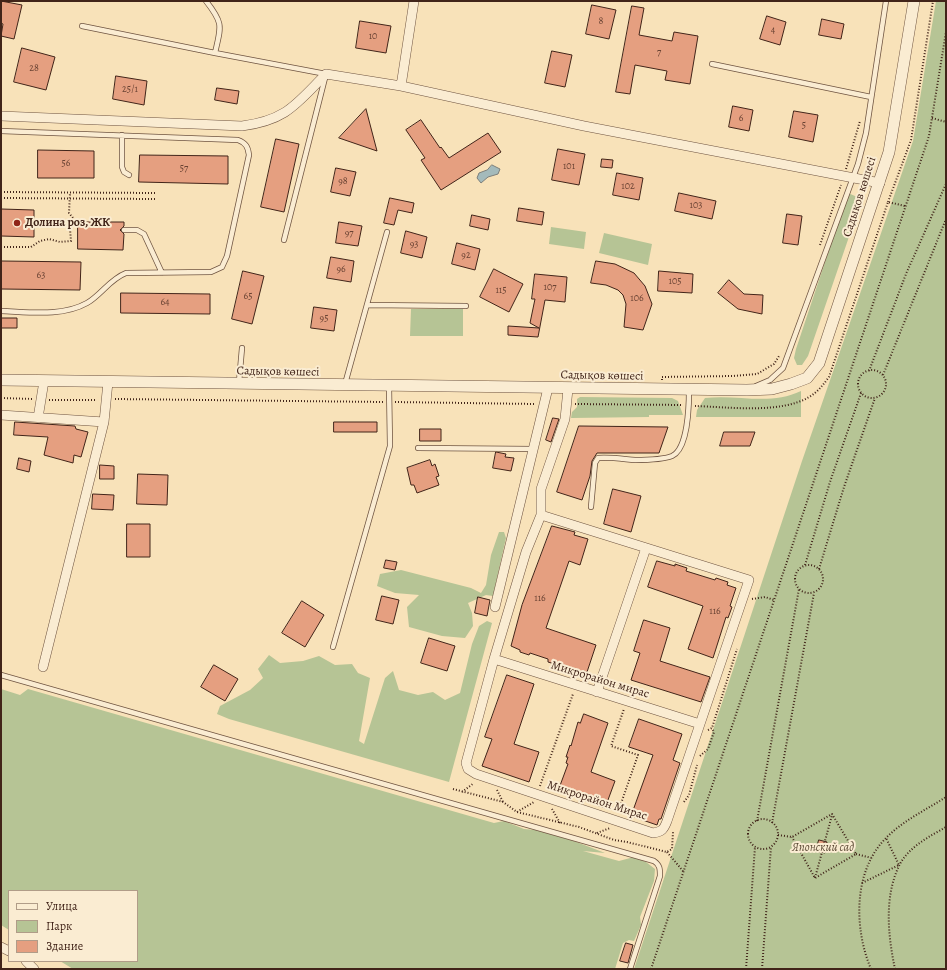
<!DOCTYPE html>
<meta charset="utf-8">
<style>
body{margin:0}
#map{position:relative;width:947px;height:970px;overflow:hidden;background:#f8e2b9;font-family:Alegreya,serif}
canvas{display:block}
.frame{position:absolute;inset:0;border:2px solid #412419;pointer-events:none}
.legend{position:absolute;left:8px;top:890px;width:130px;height:72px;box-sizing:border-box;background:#faecd2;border:1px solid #b09c88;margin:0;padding:5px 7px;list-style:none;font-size:12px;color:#412419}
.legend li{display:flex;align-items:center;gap:8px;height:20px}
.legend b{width:20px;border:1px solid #b09c88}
</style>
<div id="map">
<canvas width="947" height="970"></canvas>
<div class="frame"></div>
<ul class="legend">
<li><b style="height:5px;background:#faecd2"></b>Улица</li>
<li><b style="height:11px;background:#b6c495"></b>Парк</li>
<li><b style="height:11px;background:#e59f80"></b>Здание</li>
</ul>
</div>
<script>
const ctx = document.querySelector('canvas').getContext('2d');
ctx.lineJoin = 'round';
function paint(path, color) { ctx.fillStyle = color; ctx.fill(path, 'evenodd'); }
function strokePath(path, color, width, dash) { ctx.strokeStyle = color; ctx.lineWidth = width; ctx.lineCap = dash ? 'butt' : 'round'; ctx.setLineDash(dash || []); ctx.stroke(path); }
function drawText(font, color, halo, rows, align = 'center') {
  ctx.font = font + ' Alegreya,serif'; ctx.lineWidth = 4; ctx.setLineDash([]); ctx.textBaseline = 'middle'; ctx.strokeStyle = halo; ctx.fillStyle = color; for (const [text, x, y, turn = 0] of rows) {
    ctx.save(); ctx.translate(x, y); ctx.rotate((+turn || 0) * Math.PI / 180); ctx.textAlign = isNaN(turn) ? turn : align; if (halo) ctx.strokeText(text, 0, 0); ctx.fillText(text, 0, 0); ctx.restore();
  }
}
paint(new Path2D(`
 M936 1H946V969H634L802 461 913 141Z
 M848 193 862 199 808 356 802 365H797L794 358 796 349Z
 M551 227 586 232 584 249 549 244Z
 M604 233 652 244 648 265 599 253Z
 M411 309H463V336H410Z
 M801 391V417H696L697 410 705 398C738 394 770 406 801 391Z
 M580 397 672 398 678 401 683 415H649V417L571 418 572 412 577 407V399Z
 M499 532H504L506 538 493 596 486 595 468 603 472 613 473 626 465 638 442 636 409 627 407 607 419 595 395 593 377 586 380 574 401 570 471 588 481 593 486 585 491 555Z
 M487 621 492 623 449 782 229 719 217 714 220 706 250 690 263 678 258 669 269 655 280 663 303 661 319 656 335 665 352 664 358 673 370 678 359 741 364 744 385 678 393 671 399 690 418 695 433 692 445 700 460 693 472 644 479 626Z
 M1 689 20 695 28 689 494 823 504 821 524 829 536 830 574 841 605 853 583 851 619 861 634 857 646 862 655 869 654 881 640 917 641 925 634 941 629 940 623 943 615 969H73L60 961H137V891H9V930L1 925Z`), '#b6c495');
const water = new Path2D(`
 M492 165 500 169 498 174 488 177 481 183 477 178 479 173 487 170Z`);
paint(water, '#a4babb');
strokePath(water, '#7c7e7a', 1);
const building = new Path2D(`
 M1 1 22 5 14 39 1 36 3 24 1 23Z
 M592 5 616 10 609 39 586 34Z
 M632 6 644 8 639 35 672 41 674 32 698 36 690 84 665 80 667 71 635 65 630 94 616 92Z
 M767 16 786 22 780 45 760 39Z
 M822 19 844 24 841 39 819 35Z
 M360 21 391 26 386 53 356 48Z
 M22 48 55 57 46 90 14 82Z
 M552 51 572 55 565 87 545 83Z
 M116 76 147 81 144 105 113 99Z
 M217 88 239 91 237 104 215 100Z
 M733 106 753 110 749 131 729 127Z
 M366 109 377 151 339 138Z
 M794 111 818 115 813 142 789 137Z
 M421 120 440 148 441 147 449 158 488 133 501 152 441 190 421 160 425 158 406 130Z
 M276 139 299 144 284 212 261 207Z
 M558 149 585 154 579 185 552 180Z
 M38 150 94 151V178H38Z
 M140 155 228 156V184L139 182Z
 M602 159 613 160 612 168 601 167Z
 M336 168 356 172 350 196 331 192Z
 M617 173 643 178 639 200 613 195Z
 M679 193 716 201 712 219 675 211Z
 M390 198 414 203 412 213 398 210 394 225 384 223Z
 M519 208 544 212 542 225 517 221Z
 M1 209 34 210V237L1 236Z
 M787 214 802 216 798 245 783 243Z
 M472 215 490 219 488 230 470 226Z
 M78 222H124V226L120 230 124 234 123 250 78 249Z
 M339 222 362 226 358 246 336 243Z
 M406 231 427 237 422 258 401 253Z
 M457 243 480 249 475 270 452 264Z
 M331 257 354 261 351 282 327 278Z
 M1 261 81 262 80 290 1 289Z
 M596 261 615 264 634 273 645 286 652 304 643 330 624 327 626 304 623 295 618 290 606 285 591 283Z
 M494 269 523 284 509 312 480 297Z
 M243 271 264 276 252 324 232 319Z
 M659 271 693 274 692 293 658 291Z
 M535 274 567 277 565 302 545 300 538 337 508 335V326L539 328 530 323 535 299H532Z
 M729 280 744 294 763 295 762 314 738 309 718 293Z
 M121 293 210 294V314L121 313Z
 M314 307 337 310 334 331 311 328Z
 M1 318H17V328H1Z
 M553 418 559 419 551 442 546 440Z
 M15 422 75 426 76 429 88 432 81 457 74 455 73 463 44 455 48 437 14 435Z
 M334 422H377V432H334Z
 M579 426 668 427 659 453H597L592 461 590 476 582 500 557 492Z
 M420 429H441V441H420Z
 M724 432H755L750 446H720Z
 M496 452 506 454 505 457 514 458 511 471 493 468Z
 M19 458 31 461 29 472 17 469Z
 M430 460 432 466 435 464 439 476 436 477 439 485 417 493 414 485H411L407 468Z
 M100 465 114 466V479H100Z
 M138 474 168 475 167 505 137 504Z
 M613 489 641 496 631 532 604 524Z
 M93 494 114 495 113 510 92 509Z
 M127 524H150V557H127Z
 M552 526 575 532 574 535 588 539 580 565 569 561 546 628 596 645 587 672 584 671 583 673 559 663 558 665 548 662V659L530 653 529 655 520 652V650L511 646 522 605Z
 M386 560 397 562 395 570 384 568Z
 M657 561 675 566V564L687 568 686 571 715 580 716 578 728 582 727 585 736 588 730 606 732 607 728 618 726 617 713 658 688 649 703 606 648 587Z
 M382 596 399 600 393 624 376 620Z
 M478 597 490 600 487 616 475 613Z
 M302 601 324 615 305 647 282 633Z
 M644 620 670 628 660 661 710 677 701 702 631 680 640 653 634 651Z
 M429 638 455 646 447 671 421 663Z
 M214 665 238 679 225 701 201 687Z
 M507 675 534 684 514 744 539 752 529 782 482 766 492 739 485 737Z
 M584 714 608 723 591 772 615 781 605 808 558 791 568 764 566 763 568 757H566L570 745 571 746 578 722 580 723Z
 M639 719 682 734 673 760 680 763 661 819H659L657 825 631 816 653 755 629 747Z
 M819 840 827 842 825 853 816 851Z
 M626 943 633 945 628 963 620 961Z`);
paint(building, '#e59f80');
strokePath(building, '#412419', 1);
const service = new Path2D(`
 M206 1C224 24 221 26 215 53L326 74 284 240
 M82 26 215 53
 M712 64 871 97
 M1 131 238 140C246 143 248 147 249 155L227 256 222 267 211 272 126 273C110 279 101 295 87 303 62 317 29 312 1 311
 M122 135V167L124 172 129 175
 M124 230H137L144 234 162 273
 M367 305 466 306
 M239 382 242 348
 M345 384 387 232
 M756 386 770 380 783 368 858 164 866 133 886 1
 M418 448 534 449
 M591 507 595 463 598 458C610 457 623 459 635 460 646 460 662 460 672 456 688 449 689 405 689 390
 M333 647 390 446 389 386
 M1 675 654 861C660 865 660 869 660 876L630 969`);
const minor = new Path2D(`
 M401 86 414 1
 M1 116 242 126C287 120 296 104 326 74L401 86 584 126 880 183
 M1 415 104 422 108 382
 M38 418 44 381
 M541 515 749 580 667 821C664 829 662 832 653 833L476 774 468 769 466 763 494 659 526 552 541 515V489L565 419 568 389
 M495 607 548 388
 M494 659 700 724
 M43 667 104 422
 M597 692 646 548
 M1 947 9 951
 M26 961 34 969`);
const tertiary = new Path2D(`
 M1 380 747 390 772 389 791 384 807 378 819 363 889 152 914 1`);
strokePath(service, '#6f5441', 6);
strokePath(minor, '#6f5441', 10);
strokePath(tertiary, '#6f5441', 12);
strokePath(new Path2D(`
 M932 118 946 122
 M846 169 860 121
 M1 192 155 193
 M1 198 155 199
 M888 202 911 140 933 1
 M820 245 841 185
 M1 247H31L40 241 49 239 60 242 71 241 70 229 73 218 69 213 70 193
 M858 384a14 14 0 1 1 28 0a14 14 0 1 1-28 0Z
 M869 371 906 274 946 184
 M883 375 946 219
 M662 380V377L733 376 757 374 774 364 779 356
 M1 398 33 399
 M115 399 383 402
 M49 400H97
 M395 402 535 404
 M575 404 683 405
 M695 406C728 407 781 414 809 397 818 392 823 385 829 377L888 202 905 206
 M795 579a14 14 0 1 1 28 0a14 14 0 1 1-28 0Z
 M805 565 830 482 861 393
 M819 569 844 487 875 398
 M752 599 765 597 774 600
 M708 730 712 728 737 649
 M700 756 708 749 714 732 712 728
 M540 786 573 694
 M453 789 503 802 517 812 579 827 614 840 627 842 667 852 672 849 673 832
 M497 790 503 802
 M462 792 474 783
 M684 802 689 795 697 765
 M552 809 560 823
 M517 812 534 802
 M618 812 638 755 611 746 624 709
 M748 834a15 15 0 1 1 30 0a15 15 0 1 1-30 0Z
 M757 821 799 589
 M772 823 814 593
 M597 833 610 828
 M778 835 792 837 832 814 856 854 815 878 792 837
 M667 852 683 871
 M856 854 872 858
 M815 878 832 815
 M862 883 899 865 886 838
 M946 942V949
 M651 969 929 136 946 32
 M746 969 755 847
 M749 969H760
 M762 969 771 847
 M871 969C854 929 853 872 885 839 902 821 926 810 946 797
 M895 969C888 936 884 897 899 866 907 848 930 836 946 827`), '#412419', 2, [1, 2]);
strokePath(service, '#faecd2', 4.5);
strokePath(minor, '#faecd2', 9);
strokePath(tertiary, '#faecd2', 11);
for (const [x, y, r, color] of [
 [17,223,4,"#8f2418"]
]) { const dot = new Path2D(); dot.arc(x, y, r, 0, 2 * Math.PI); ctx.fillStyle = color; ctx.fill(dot); strokePath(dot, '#faecd2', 1.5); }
drawText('10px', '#6a4333', null, [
 ["8",601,22],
 ["4",773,31],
 ["10",373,37],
 ["7",659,53],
 ["28",34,69],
 ["25/1",130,90],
 ["6",741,119],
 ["5",804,126],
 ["56",66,164],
 ["101",569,167],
 ["57",184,169],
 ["98",343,182],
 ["102",628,187],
 ["103",696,206],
 ["97",349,234],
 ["93",414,245],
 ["92",466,256],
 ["96",341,270],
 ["63",41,276],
 ["105",675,282],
 ["107",550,288],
 ["115",501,291],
 ["65",248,297],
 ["106",637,299],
 ["64",165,303],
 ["95",324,319],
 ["116",540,599],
 ["116",715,612]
]);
drawText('12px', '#412419', '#faecd2', [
 ["Садықов көшесі",860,197,-72],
 ["Садықов көшесі",278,372,1],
 ["Садықов көшесі",602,376,1],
 ["Микрорайон мирас",600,680,17],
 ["Микрорайон Мирас",597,801,18]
]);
drawText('bold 12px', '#412419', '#faecd2', [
 ["Долина роз, ЖК",25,223]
], 'left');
drawText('italic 12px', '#5e4c38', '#faecd2', [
 ["Японский сад",823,848]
]);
</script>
